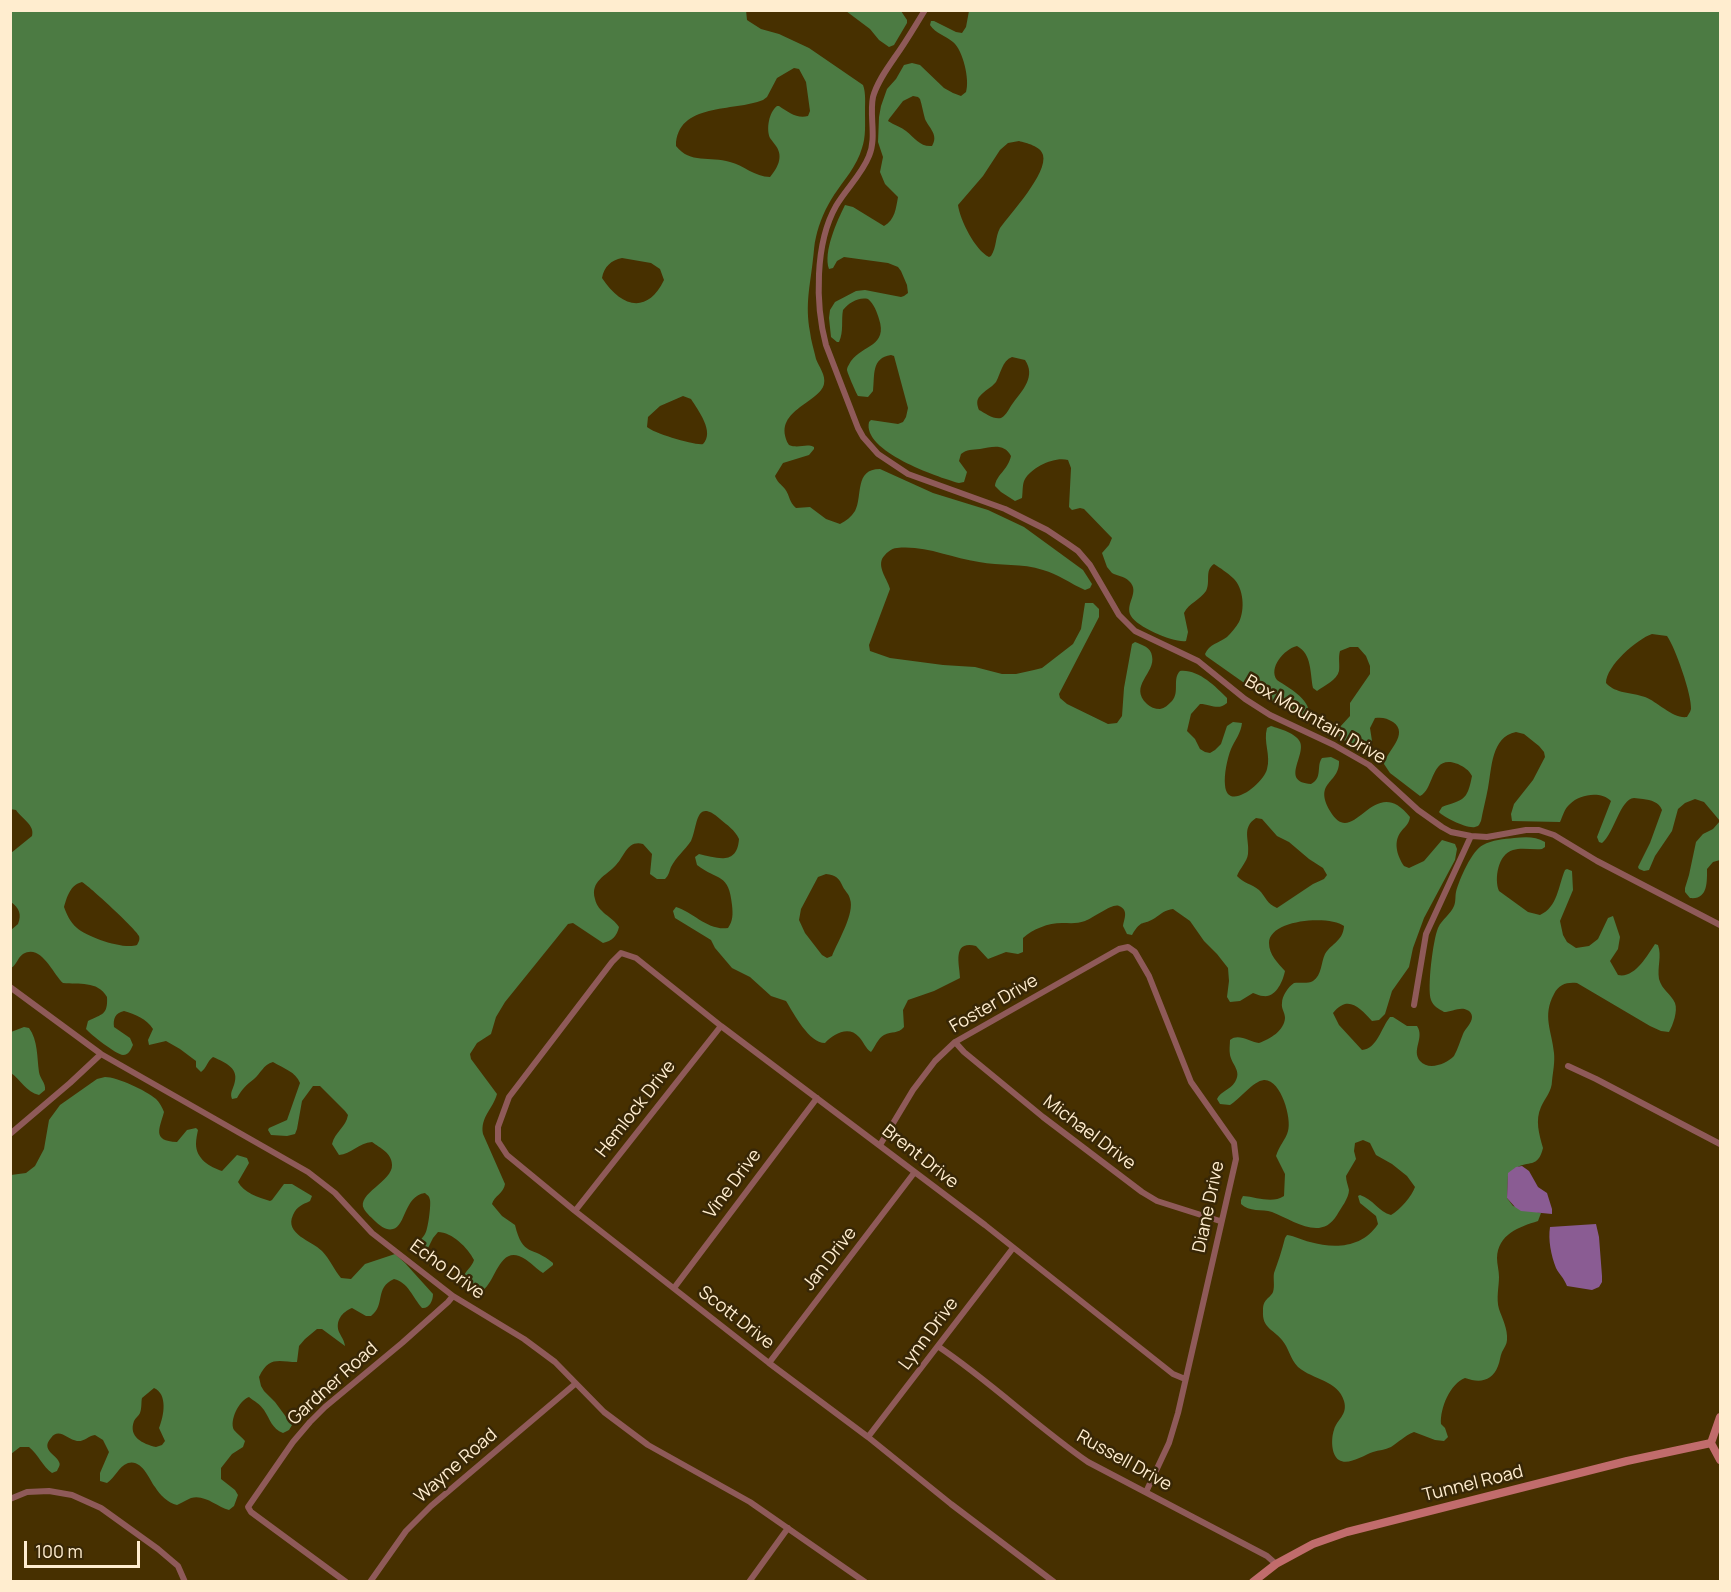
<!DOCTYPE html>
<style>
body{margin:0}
#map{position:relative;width:1731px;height:1592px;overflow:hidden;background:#473000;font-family:Manrope,sans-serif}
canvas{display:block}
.frame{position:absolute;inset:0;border:12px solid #ffedcf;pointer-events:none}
.scale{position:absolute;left:24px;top:1541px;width:116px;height:27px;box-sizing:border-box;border:3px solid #ffedcf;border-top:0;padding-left:8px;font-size:18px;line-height:21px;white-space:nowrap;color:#ffedcf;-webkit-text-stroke:4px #382706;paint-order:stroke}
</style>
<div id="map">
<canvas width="1731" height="1592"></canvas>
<div class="frame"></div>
<div class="scale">100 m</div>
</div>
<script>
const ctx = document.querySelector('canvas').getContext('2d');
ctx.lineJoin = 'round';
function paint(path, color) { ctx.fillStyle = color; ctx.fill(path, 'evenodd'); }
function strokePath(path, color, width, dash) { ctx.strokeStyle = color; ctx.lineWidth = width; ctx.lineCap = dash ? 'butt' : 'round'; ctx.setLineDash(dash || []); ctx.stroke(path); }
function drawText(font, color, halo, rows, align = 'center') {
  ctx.font = font + ' Manrope,sans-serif'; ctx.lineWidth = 5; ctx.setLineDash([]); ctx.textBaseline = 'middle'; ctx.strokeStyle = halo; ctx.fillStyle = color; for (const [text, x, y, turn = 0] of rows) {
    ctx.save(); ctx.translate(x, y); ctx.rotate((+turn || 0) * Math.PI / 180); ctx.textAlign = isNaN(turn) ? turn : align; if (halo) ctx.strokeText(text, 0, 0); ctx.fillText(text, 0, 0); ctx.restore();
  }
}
paint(new Path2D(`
 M746 10 747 20 750 22 761 29 779 34 809 48 863 85C866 93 865 103 865 112 865 124 866 137 862 148 857 166 844 180 834 195 826 207 819 223 816 237 814 244 814 252 813 259 810 287 805 304 810 332 811 341 814 350 816 359 819 367 826 375 824 384 820 403 770 411 789 445 799 449 806 443 814 447V449L809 455 783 463 775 476C777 482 781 484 785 489 790 496 789 502 796 508L810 507 826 519 840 524C846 521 851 517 855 511 863 496 854 469 880 469L933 493 988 510 1024 527 1083 570 1092 584 1090 588 1085 590C1071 584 1058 574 1043 570 1022 563 1000 566 979 562 951 558 925 545 897 548 891 548 885 554 882 559 878 569 888 580 890 589L869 645 870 651 890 658 943 665 975 667 1002 674H1016L1034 670 1042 668 1073 644 1081 629 1085 603H1093L1099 609V617L1059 694 1060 698 1067 704 1108 724 1117 723 1122 716 1124 688 1132 644 1135 642C1142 645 1151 647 1152 656 1156 673 1128 686 1147 704 1150 707 1155 709 1160 709 1165 708 1168 705 1172 701 1180 692 1172 679 1180 671 1198 669 1215 686 1227 698V703C1218 711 1211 704 1200 704L1191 714 1187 731 1195 739 1200 749 1205 752 1210 753 1215 750 1221 744 1227 726 1233 722 1242 723C1241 733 1235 740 1231 749 1227 759 1224 775 1225 785 1227 813 1264 783 1267 769 1271 755 1263 742 1267 728L1271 726C1280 729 1296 733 1300 742 1306 756 1280 782 1311 784 1323 778 1316 766 1322 758L1331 757 1339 761C1340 784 1313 781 1330 811 1354 852 1373 770 1410 817 1409 825 1404 827 1400 833 1393 844 1398 857 1404 866L1409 868 1424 861 1442 840 1455 844 1457 849 1455 860 1424 918 1413 948 1409 967 1392 991 1385 1014 1379 1020 1372 1021C1360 1008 1348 994 1333 1013L1339 1025 1362 1050C1377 1049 1381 1028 1390 1017H1393L1407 1026H1417C1425 1038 1411 1050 1420 1061 1429 1071 1446 1064 1454 1056 1458 1049 1460 1041 1463 1034 1465 1029 1472 1023 1472 1017 1472 1014 1470 1011 1467 1010 1461 1006 1451 1012 1444 1012 1439 1009 1433 1006 1431 1000 1427 988 1433 940 1438 928 1442 919 1451 914 1454 906 1456 901 1455 897 1456 892 1459 880 1472 850 1483 845 1492 840 1504 839 1514 838 1525 837 1535 836 1545 842V847L1542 849C1532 850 1522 847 1513 850 1498 854 1494 879 1499 891L1528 912 1540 915C1558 907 1558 886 1565 870L1567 869 1572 871 1573 890 1560 921 1563 935 1567 942 1576 948 1589 946 1598 939 1608 918 1613 916 1620 937 1618 949 1610 961 1618 975C1634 979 1647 956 1655 944L1658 945C1662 956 1657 967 1659 979 1662 990 1671 994 1675 1003 1678 1011 1673 1025 1669 1032L1661 1031 1650 1026 1577 983C1567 982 1559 984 1554 994 1542 1016 1552 1031 1554 1053 1555 1062 1553 1072 1552 1081 1552 1091 1545 1098 1541 1107 1535 1120 1539 1134 1543 1148 1538 1169 1528 1160 1516 1168 1513 1169 1511 1173 1508 1175L1507 1198 1513 1206 1541 1213 1538 1221C1519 1227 1498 1234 1497 1258 1497 1264 1499 1271 1499 1277 1499 1287 1496 1298 1499 1309 1502 1318 1508 1329 1507 1340 1507 1344 1504 1348 1502 1352 1500 1357 1500 1361 1498 1366 1492 1382 1479 1383 1465 1378 1450 1384 1440 1408 1441 1424L1445 1428 1448 1437 1444 1441 1435 1440 1414 1432C1404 1436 1399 1442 1391 1447 1385 1450 1379 1450 1373 1452 1364 1455 1348 1466 1339 1460 1331 1455 1331 1438 1334 1430 1337 1419 1348 1415 1344 1401 1338 1380 1313 1380 1298 1367 1290 1359 1289 1348 1282 1340 1273 1329 1262 1328 1263 1311 1263 1298 1269 1300 1273 1292 1275 1286 1273 1279 1274 1273 1278 1262 1282 1250 1285 1238L1287 1235C1295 1236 1302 1240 1310 1242 1335 1249 1362 1248 1378 1224L1376 1216 1360 1203 1358 1196 1360 1195C1373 1199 1379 1212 1391 1215 1400 1210 1412 1196 1415 1187L1407 1176 1392 1164 1376 1155 1370 1143 1363 1140 1355 1143 1354 1151 1356 1159 1346 1176C1346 1181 1348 1185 1349 1190 1349 1198 1341 1208 1337 1215 1321 1242 1293 1220 1272 1212 1262 1209 1249 1212 1241 1204V1200L1243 1196C1257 1197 1272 1204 1284 1196L1285 1174 1276 1156C1279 1146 1286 1139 1288 1131 1292 1119 1281 1079 1264 1080 1253 1081 1240 1099 1230 1105L1220 1104 1217 1099C1221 1091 1230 1090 1235 1082 1242 1071 1232 1065 1230 1055 1229 1050 1230 1044 1230 1040 1239 1033 1249 1042 1259 1043 1270 1039 1284 1031 1285 1018 1285 1012 1281 1009 1282 1003 1282 996 1288 987 1294 983 1299 982 1308 984 1313 981 1322 975 1321 962 1325 954 1332 943 1343 941 1344 926 1330 915 1269 919 1269 943 1269 955 1278 963 1285 971 1283 981 1276 998 1263 996 1260 996 1257 994 1253 993L1240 1001 1230 1002 1227 997 1229 981 1228 968 1217 954 1204 941 1190 921 1173 909C1165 910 1162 913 1155 918 1143 926 1142 918 1132 935L1127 934 1123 926C1124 919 1129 910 1119 906 1112 903 1094 918 1085 921 1077 924 1070 923 1062 923 1048 923 1033 929 1023 938V952L1018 954 1006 952 988 959 976 946C951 940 960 966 960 978L934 991 908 1000 903 1010 904 1027C898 1034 892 1031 884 1035 878 1038 875 1047 871 1052 865 1048 864 1042 859 1037 849 1025 833 1034 825 1043 809 1043 794 1014 786 1001L771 996 750 977 732 968 715 948 711 940 675 918 673 911 676 907C693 912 708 931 728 928 733 921 733 914 732 905 729 873 718 881 697 865L695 857 699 854C717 858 737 866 739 839 735 830 727 825 720 819 695 797 698 826 691 841 685 850 676 857 671 867 669 872 669 875 665 879H657L650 874 652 854 643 844C627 840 625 856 616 865 606 876 590 881 595 899 598 913 612 916 619 927 617 936 612 941 603 943L573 923 568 924 505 1002 496 1017 491 1034 477 1043 470 1054 471 1059 497 1094C493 1109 480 1117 483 1134L505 1184C504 1193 494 1196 492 1204L502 1216 515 1225C523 1258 532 1245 553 1263V1265L543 1273C535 1268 528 1259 519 1256 499 1249 495 1282 483 1290 475 1289 468 1285 463 1278 465 1271 472 1267 474 1260 468 1248 452 1232 438 1232L433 1238 427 1250 418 1246C419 1240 422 1239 425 1234 428 1230 431 1206 430 1200 429 1195 428 1196 425 1193 404 1196 406 1226 393 1229 387 1231 380 1226 376 1222 373 1219 366 1213 364 1209 356 1194 393 1181 392 1165 392 1153 380 1148 372 1142 359 1143 351 1154 339 1155L332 1144C335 1132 346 1127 348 1115L345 1111 320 1086H313L302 1101 297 1129 295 1134 287 1136 271 1135 268 1130 269 1128 287 1120 300 1083C296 1072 283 1068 273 1062 263 1065 261 1073 254 1079 245 1086 243 1088 237 1098L232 1099C230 1093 232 1091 234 1085 240 1068 226 1063 213 1057 207 1061 207 1068 201 1072L196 1067V1061L180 1049 166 1041 149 1045 148 1040 153 1029C147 1019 135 1014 124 1011 115 1013 113 1019 114 1027L130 1038 133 1045C131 1049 129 1055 123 1055 117 1055 90 1034 86 1029L88 1021C102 1014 108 1015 107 997 97 980 79 985 63 983 53 974 41 943 23 954 17 958 17 965 11 968V930L18 924C22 914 19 908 11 902V853L32 836C35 825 22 819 16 810L10 809 11 11ZM794 68 799 69 806 82 810 111 808 116C797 119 788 112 779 106H777C769 112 766 129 770 138 772 141 774 143 776 146 784 157 777 169 770 177 755 177 743 165 730 162 710 156 690 164 676 146 677 102 734 112 763 100L767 97 777 78ZM622 258 651 263 660 269 664 280C647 315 621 307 602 278 604 267 611 260 622 258ZM683 396 691 399C698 410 715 432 703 444 696 446 653 433 647 427L648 417 660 406ZM1256 818 1262 819 1277 836 1289 842 1309 859 1323 868 1327 875 1324 879 1313 884 1277 908C1267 904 1266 897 1259 890 1252 884 1243 883 1237 876 1240 868 1247 862 1248 854 1250 840 1241 828 1256 818ZM826 874C836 875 839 878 843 887 845 891 849 894 850 899 855 913 838 941 832 956L827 958 822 955 805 933 799 920 801 909 818 877ZM82 882C88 885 137 930 139 936 140 940 139 941 137 945 124 950 87 937 77 928 70 922 67 915 64 907 67 897 70 885 82 882Z
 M846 11H901L907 20V23L894 45 889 47 879 40 870 29Z
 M969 11H1720V821L1704 802 1695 799 1685 803 1678 809 1672 831 1655 856 1649 870 1644 871 1639 869 1638 867 1650 843 1662 810C1659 802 1651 800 1643 799 1640 799 1637 798 1634 798 1620 799 1614 834 1602 843L1599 842 1597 837 1611 801C1601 791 1580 794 1570 804 1564 809 1563 816 1560 822L1512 821 1511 814 1514 804 1533 780 1545 757 1544 752 1539 746 1524 734 1516 732C1491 737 1492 768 1488 788 1486 799 1483 810 1481 821 1479 825 1479 826 1475 827 1467 829 1443 817 1439 812L1442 807C1463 799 1467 802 1472 776 1469 770 1464 767 1458 764 1430 753 1435 789 1420 796L1390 773 1384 764C1386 752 1410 734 1393 722 1387 718 1382 717 1375 718L1370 728 1372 741C1362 752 1346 743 1337 735L1339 728 1350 716V703L1370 674V666L1366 656 1358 647H1350L1340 651C1338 658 1340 664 1339 671 1337 680 1324 686 1317 691L1313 688C1310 673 1312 654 1297 646 1284 649 1268 668 1277 680 1290 689 1308 697 1310 715L1307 718H1302L1257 692 1206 656 1205 654C1209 644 1219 643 1227 637 1231 633 1236 627 1239 622 1245 610 1244 588 1233 578 1228 573 1220 568 1214 564 1204 571 1211 581 1206 591 1200 600 1189 603 1184 613L1188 632 1186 641C1174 643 1137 627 1131 616 1124 604 1141 592 1129 581 1124 576 1117 576 1112 573L1107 567 1102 553 1109 545 1112 538 1084 509 1080 508 1072 510 1069 507 1071 468 1068 460C1055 456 1032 467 1025 479 1022 484 1023 492 1022 498L1015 501 1001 492 995 486C996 475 1008 470 1011 456 1004 443 992 447 980 449 972 450 967 449 961 454L959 461 967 472 964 482 959 483C937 477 862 451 869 422L871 420 898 424 903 422 906 417 908 408 894 356 891 355C871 358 875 375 873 391L868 397 858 396C856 393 847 372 847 370 847 367 850 363 851 361 863 345 888 346 879 319 877 312 874 304 868 299 858 297 849 303 843 310 841 321 844 331 839 342H837L831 337 829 318 830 310 835 302 856 291 865 290 901 297 904 296 908 293 907 285 901 271 898 267 888 263 844 257 837 261 833 268 829 269C823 252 837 221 845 205L853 207 884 226C895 220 896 208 898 197L885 184 880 172 883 157 878 142 879 117 881 106 887 89 896 79 904 65 912 63 920 65 944 88 953 93 961 96 966 92C970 80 963 50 953 42 945 35 936 34 930 25L931 21H934L956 32 962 33 966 27ZM913 96 918 97 920 99C922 105 923 112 925 119 929 128 939 135 932 146 920 147 915 138 906 131 901 127 894 125 888 121L889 119 903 101ZM1019 141C1026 143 1041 146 1043 155 1048 173 1011 213 1000 228 995 237 997 247 991 256L989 257C975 250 960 220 958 205L983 176 1000 150 1008 143ZM1012 357 1025 360C1036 376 1023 390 1013 403 1009 408 1007 415 1001 418 994 420 985 413 979 410 977 405 976 400 980 396 985 390 991 388 996 382 1001 373 1002 361 1012 357ZM1652 634 1667 636C1675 647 1692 695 1691 709 1690 713 1689 713 1687 717 1673 719 1658 702 1645 697 1631 692 1616 694 1606 683 1606 666 1637 639 1652 634Z
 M1720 821V860L1713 862 1707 869C1707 882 1708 900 1690 898L1685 892V888L1689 875 1696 842 1703 834 1713 829Z
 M24 1027 29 1028C38 1040 37 1058 39 1072 40 1079 46 1083 45 1090L39 1095C26 1092 21 1080 11 1073V1032Z
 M105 1077C117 1077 147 1091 156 1099 160 1103 162 1107 164 1112 160 1128 151 1141 177 1142L187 1130 196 1128 198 1130C197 1135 196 1139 196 1144 196 1159 210 1167 222 1171L237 1155 247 1158 249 1163 238 1182C244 1193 258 1197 270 1201L272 1200 284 1184H292L312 1196 310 1201C302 1205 297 1206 293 1215 284 1234 312 1241 322 1251 330 1259 334 1270 341 1278L351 1279 365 1264 395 1254 405 1263 433 1294C433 1301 429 1309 422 1308 413 1298 408 1282 394 1279 374 1288 386 1305 371 1316H366L352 1308C342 1312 335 1321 339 1332 342 1338 344 1340 345 1346L322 1329H317L305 1339 299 1346 297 1362C280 1362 269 1355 259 1377L261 1386 264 1391 275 1402 292 1425 289 1430 283 1433C272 1429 270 1419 264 1410 260 1404 254 1401 249 1397 239 1400 229 1421 234 1430 237 1434 242 1437 245 1441L243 1447 232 1454 221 1468V1479L235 1490 238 1495 234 1506 229 1510C217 1507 205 1494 191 1498 186 1500 182 1503 177 1505 168 1503 160 1495 155 1487 149 1479 142 1459 128 1463 118 1467 115 1478 107 1483L100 1481V1473L109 1452 103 1440 95 1435C88 1436 84 1442 77 1441 68 1440 59 1427 51 1438 40 1450 57 1455 59 1462 61 1465 58 1468 57 1471L52 1473C43 1467 38 1454 29 1447H20L11 1454V1175L26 1173 35 1166 44 1149 49 1120 60 1105 97 1079ZM154 1388C168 1394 164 1416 159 1428L165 1441 162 1445 156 1447C143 1444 128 1437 134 1421 135 1418 139 1416 140 1413 142 1408 141 1402 142 1398Z`), '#4c7b43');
paint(new Path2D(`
 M1522 1166 1529 1171 1538 1187 1547 1193 1552 1209V1214L1521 1211 1515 1207 1507 1198 1508 1173 1516 1167Z
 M1596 1224 1599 1237 1602 1276V1282L1599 1287 1592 1290 1567 1286C1564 1278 1559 1274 1556 1268 1551 1255 1548 1240 1550 1227Z`), '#8a5c93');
strokePath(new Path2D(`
 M925 10C915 26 906 42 895 57 887 69 877 82 873 97 869 116 877 137 869 156 862 174 846 189 836 206 815 243 815 304 826 345L858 428 863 437 878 454 908 474 1005 509 1047 530 1068 544 1078 551 1090 565 1119 615 1135 631 1198 661 1245 699 1270 715 1334 745 1369 765 1418 810 1442 827 1451 832 1471 836 1487 837 1526 830H1539L1554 835 1597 861 1720 925
 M10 987 101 1054 308 1172 335 1193 372 1233 453 1296 524 1339 555 1362 604 1412 648 1445 750 1502 865 1582
 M1414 1005 1426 934 1471 836
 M955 1042 964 1052 1043 1117 1142 1192 1157 1201 1220 1221
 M1568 1066 1596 1079 1720 1144
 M10 1134 70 1083 101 1054
 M880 1145 913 1090 935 1061 955 1042 1119 949 1128 947 1135 952 1149 976 1191 1082 1234 1143 1236 1159 1178 1413 1169 1443 1146 1492
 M575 1211 721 1026
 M674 1288 817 1098
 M939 1347C991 1382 1036 1426 1088 1462L1267 1556 1276 1564
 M769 1363 914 1173
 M868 1437 1013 1248
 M10 1499 27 1492 49 1491 72 1495 101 1508 158 1549 178 1566 185 1582
 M346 1582 251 1512 248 1507 293 1442 310 1422 325 1407 402 1343 448 1302 453 1296
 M370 1582 406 1531 431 1506 575 1384
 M749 1582 788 1528
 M1054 1582 951 1504 868 1437 769 1363 575 1211 507 1155 498 1141V1127L509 1097 612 962 621 953 636 958 721 1026 985 1225 1173 1374 1185 1379`), '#8f5a59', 6);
strokePath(new Path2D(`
 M1720 1417 1711 1443 1720 1460
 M1253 1582 1276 1564 1313 1544 1347 1532 1627 1461 1711 1443`), '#c16c6c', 8);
drawText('18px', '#ffedcf', '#382706', [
 ["Box Mountain Drive",1315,720,30],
 ["Foster Drive",994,1004,-30],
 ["Hemlock Drive",636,1109,-52],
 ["Michael Drive",1089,1133,37],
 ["Brent Drive",920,1157,38],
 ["Vine Drive",733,1184,-53],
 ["Diane Drive",1209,1207,-78],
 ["Jan Drive",830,1259,-52],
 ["Echo Drive",447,1270,36],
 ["Scott Drive",736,1318,38],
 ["Lynn Drive",929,1334,-53],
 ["Gardner Road",333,1384,-42],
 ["Russell Drive",1124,1461,29],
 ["Wayne Road",456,1466,-41],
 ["Tunnel Road",1473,1484,-14]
]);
</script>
